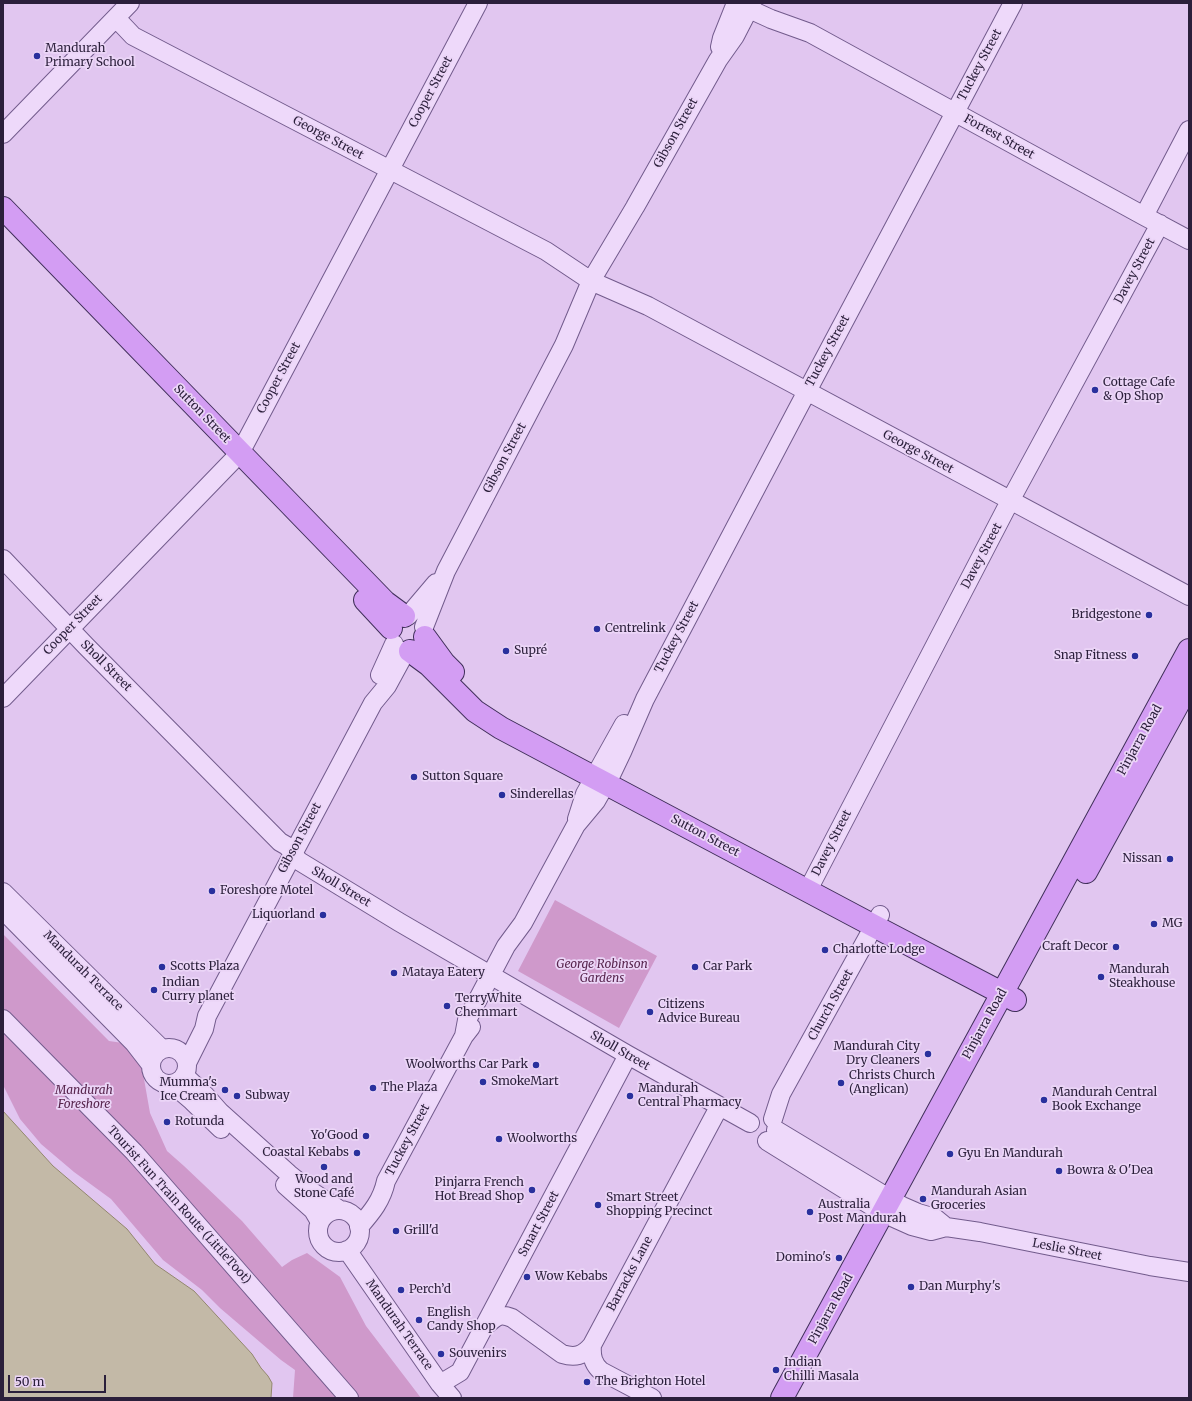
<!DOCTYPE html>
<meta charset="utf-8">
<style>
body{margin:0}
#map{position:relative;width:1192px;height:1401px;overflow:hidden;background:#e1c6f0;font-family:Merriweather,serif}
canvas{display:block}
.frame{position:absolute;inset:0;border:4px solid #2b1f3b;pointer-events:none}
.scale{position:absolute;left:8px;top:1375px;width:98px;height:18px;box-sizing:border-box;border:2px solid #2b1f3b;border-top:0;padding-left:5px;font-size:12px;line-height:14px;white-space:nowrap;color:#2b1f3b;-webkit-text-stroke:3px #ebd5f7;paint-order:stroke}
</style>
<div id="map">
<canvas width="1192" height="1401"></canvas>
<div class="frame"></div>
<div class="scale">50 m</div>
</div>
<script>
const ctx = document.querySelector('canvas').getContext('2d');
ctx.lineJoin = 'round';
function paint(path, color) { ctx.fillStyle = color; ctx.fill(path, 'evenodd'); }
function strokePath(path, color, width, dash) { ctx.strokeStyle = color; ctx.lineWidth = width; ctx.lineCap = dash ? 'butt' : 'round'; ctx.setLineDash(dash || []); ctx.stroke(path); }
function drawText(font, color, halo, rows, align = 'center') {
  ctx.font = font + ' Merriweather,serif'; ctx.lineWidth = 3.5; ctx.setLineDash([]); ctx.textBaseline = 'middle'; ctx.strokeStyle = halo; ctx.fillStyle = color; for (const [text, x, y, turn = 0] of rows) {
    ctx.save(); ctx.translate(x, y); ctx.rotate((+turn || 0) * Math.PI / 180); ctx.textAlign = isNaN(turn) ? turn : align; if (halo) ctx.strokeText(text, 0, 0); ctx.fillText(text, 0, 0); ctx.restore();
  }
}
paint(new Path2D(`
 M555 900 657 956 619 1028 518 971Z
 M3 934 109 1041 130 1044 141 1062 150 1113 167 1151 184 1166 242 1221 282 1267 292 1260 307 1253 340 1277 366 1326 421 1398H293L295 1370 281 1360 220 1308 202 1290 163 1260 111 1199 74 1172 41 1144 20 1119 3 1085Z`), '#cf99cb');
const water = new Path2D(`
 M3 1111 53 1166 127 1229 155 1264 194 1291 252 1354 261 1368 268 1376 272 1383 271 1398H3Z`);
paint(water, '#c3b9a7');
strokePath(water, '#92876d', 1);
const minor = new Path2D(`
 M736 3 771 19 810 33 1144 216 1189 240
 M116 18 133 36 546 251 591 281 648 306 1189 596
 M720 47 722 38 736 3
 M3 134 130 3
 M1144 216 1189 130
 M3 559 86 646 280 842 287 846 299 861 399 922 628 1055 750 1123
 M408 616 436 583
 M424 627 446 571 564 345 591 281 635 207 718 60 735 36 752 3
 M380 675 394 644
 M3 698 240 453 478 3
 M577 819 585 794 624 724
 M808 890 1010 501 1160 224
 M3 892 162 1049
 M3 910 134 1043 151 1065
 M3 1019 134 1152 349 1398
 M464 1036 467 1020 506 946 523 923 576 825 596 801 612 773 622 752 645 699 796 412 1013 3
 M151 1066a18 18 0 1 1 36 0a18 18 0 1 1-36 0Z
 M187 1063 204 1029 207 1016 373 703 387 686 406 651
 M185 1076 205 1095 220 1112 289 1174 308 1189 340 1210
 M172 1084 192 1101 221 1129
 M773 1119 781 1094 880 915
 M776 1130 902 1206 918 1213 935 1218 946 1227
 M767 1141 883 1213 912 1226 931 1231 946 1227 980 1232 1150 1266 1189 1272
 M285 1185 313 1210 320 1222
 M318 1231a21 21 0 1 1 42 0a21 21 0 1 1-42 0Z
 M359 1227C372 1212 382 1200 386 1181L464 1036 471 1027
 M347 1250 440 1384 452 1398
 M484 1327C495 1318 498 1312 512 1318L562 1354C575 1358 583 1356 592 1345
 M440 1384 460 1372 628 1055
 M652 1398 601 1371C593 1364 591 1356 592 1345L719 1107`);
const major = new Path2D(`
 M3 208 385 602 404 616
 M365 600 391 628
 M425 637 444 663 453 672
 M410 651 429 665 475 711 501 728 874 926 1015 1000
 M1086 872 1189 684
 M782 1398 1189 650`);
strokePath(minor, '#725b8c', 20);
strokePath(major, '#402f5a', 24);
strokePath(minor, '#eed9fa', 18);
strokePath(major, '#d39df3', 22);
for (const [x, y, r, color] of [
 [37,56,4,"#29309d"],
 [1095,390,4,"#29309d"],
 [1149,615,4,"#29309d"],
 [597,629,4,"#29309d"],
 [506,651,4,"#29309d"],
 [1135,656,4,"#29309d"],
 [414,777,4,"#29309d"],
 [502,795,4,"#29309d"],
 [1170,859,4,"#29309d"],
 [212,891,4,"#29309d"],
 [323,915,4,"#29309d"],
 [1154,924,4,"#29309d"],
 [1116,947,4,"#29309d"],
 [825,950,4,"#29309d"],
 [162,967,4,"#29309d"],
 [695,967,4,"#29309d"],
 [394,973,4,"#29309d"],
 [1101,977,4,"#29309d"],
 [154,990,4,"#29309d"],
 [447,1006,4,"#29309d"],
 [650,1012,4,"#29309d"],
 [928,1054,4,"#29309d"],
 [536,1065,4,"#29309d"],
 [483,1082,4,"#29309d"],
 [841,1083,4,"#29309d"],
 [373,1088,4,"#29309d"],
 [225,1090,4,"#29309d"],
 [237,1096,4,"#29309d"],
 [630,1096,4,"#29309d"],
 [1044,1100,4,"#29309d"],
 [167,1122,4,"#29309d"],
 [366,1136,4,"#29309d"],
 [499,1139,4,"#29309d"],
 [357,1153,4,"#29309d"],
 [950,1154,4,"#29309d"],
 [324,1167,4,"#29309d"],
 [1059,1171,4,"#29309d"],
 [532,1190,4,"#29309d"],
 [923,1199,4,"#29309d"],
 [598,1205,4,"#29309d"],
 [810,1212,4,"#29309d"],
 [396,1231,4,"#29309d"],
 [839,1258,4,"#29309d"],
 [527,1277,4,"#29309d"],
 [911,1287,4,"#29309d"],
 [401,1290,4,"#29309d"],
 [419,1320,4,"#29309d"],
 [441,1354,4,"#29309d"],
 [776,1370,4,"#29309d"],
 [587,1382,4,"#29309d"]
]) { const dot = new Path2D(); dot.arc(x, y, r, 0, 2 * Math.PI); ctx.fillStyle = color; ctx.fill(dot); strokePath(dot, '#ebd5f7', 1.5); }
drawText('12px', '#2b1f3b', '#ebd5f7', [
 ["Mandurah",45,49],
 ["Primary School",45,63],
 ["Cottage Cafe",1103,383],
 ["& Op Shop",1103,397],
 ["Bridgestone",1141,615,"right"],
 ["Centrelink",605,629],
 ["Supré",514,651],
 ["Snap Fitness",1127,656,"right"],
 ["Sutton Square",422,777],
 ["Sinderellas",510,795],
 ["Nissan",1162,859,"right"],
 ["Foreshore Motel",220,891],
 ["Liquorland",315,915,"right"],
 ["MG",1162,924],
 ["Craft Decor",1108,947,"right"],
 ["Charlotte Lodge",833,950],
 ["Scotts Plaza",170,967],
 ["Car Park",703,967],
 ["Mandurah",1109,970],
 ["Steakhouse",1109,984],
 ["Mataya Eatery",402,973],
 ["Indian",162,983],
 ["Curry planet",162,997],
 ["TerryWhite",455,999],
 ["Chemmart",455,1013],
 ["Citizens",658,1005],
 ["Advice Bureau",658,1019],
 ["Mandurah City",920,1047,"right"],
 ["Dry Cleaners",920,1061,"right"],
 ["Woolworths Car Park",528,1065,"right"],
 ["Christs Church",849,1076],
 ["(Anglican)",849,1090],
 ["SmokeMart",491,1082],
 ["Mumma's",217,1083,"right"],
 ["Ice Cream",217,1097,"right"],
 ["The Plaza",381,1088],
 ["Mandurah",638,1089],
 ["Central Pharmacy",638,1103],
 ["Mandurah Central",1052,1093],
 ["Book Exchange",1052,1107],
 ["Subway",245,1096],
 ["Rotunda",175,1122],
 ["Yo'Good",358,1136,"right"],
 ["Woolworths",507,1139],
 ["Coastal Kebabs",349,1153,"right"],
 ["Gyu En Mandurah",958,1154],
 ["Bowra & O'Dea",1067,1171],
 ["Wood and",324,1180,"center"],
 ["Stone Café",324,1194,"center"],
 ["Pinjarra French",524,1183,"right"],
 ["Hot Bread Shop",524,1197,"right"],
 ["Mandurah Asian",931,1192],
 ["Groceries",931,1206],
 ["Smart Street",606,1198],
 ["Shopping Precinct",606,1212],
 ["Australia",818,1205],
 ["Post Mandurah",818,1219],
 ["Grill'd",404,1231],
 ["Domino's",831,1258,"right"],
 ["Wow Kebabs",535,1277],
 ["Dan Murphy's",919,1287],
 ["Perch’d",409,1290],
 ["English",427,1313],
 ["Candy Shop",427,1327],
 ["Souvenirs",449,1354],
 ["Indian",784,1363],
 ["Chilli Masala",784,1377],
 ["The Brighton Hotel",595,1382]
], 'left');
drawText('12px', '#2b1f3b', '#ebd5f7', [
 ["Tuckey Street",980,65,-62],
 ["Cooper Street",431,92,-62],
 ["Gibson Street",676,133,-61],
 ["Forrest Street",999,137,29],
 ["George Street",328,138,28],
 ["Davey Street",1135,271,-62],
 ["Tuckey Street",828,351,-62],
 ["Cooper Street",279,378,-62],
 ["Sutton Street",202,414,46],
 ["George Street",918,452,28],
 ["Gibson Street",505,458,-62],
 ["Davey Street",982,556,-62],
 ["Cooper Street",73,625,-46],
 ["Tuckey Street",677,637,-62],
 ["Sholl Street",106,666,45],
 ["Pinjarra Road",1140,740,-61],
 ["Sutton Street",705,836,28],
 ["Gibson Street",300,838,-62],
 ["Davey Street",832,843,-63],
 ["Sholl Street",341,887,31],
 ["Mandurah Terrace",83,971,45],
 ["Church Street",831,1005,-61],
 ["Pinjarra Road",985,1024,-61],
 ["Sholl Street",620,1051,30],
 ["Tuckey Street",408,1140,-62],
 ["Tourist Fun Train Route (LittleToot)",179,1205,48],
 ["Smart Street",539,1224,-62],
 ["Leslie Street",1067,1250,11],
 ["Barracks Lane",630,1274,-62],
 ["Pinjarra Road",831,1309,-61],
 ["Mandurah Terrace",399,1325,55]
]);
drawText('italic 12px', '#58254e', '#ebd5f7', [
 ["George Robinson",602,965],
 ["Gardens",602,979],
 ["Mandurah",84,1091],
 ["Foreshore",84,1105]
]);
</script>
